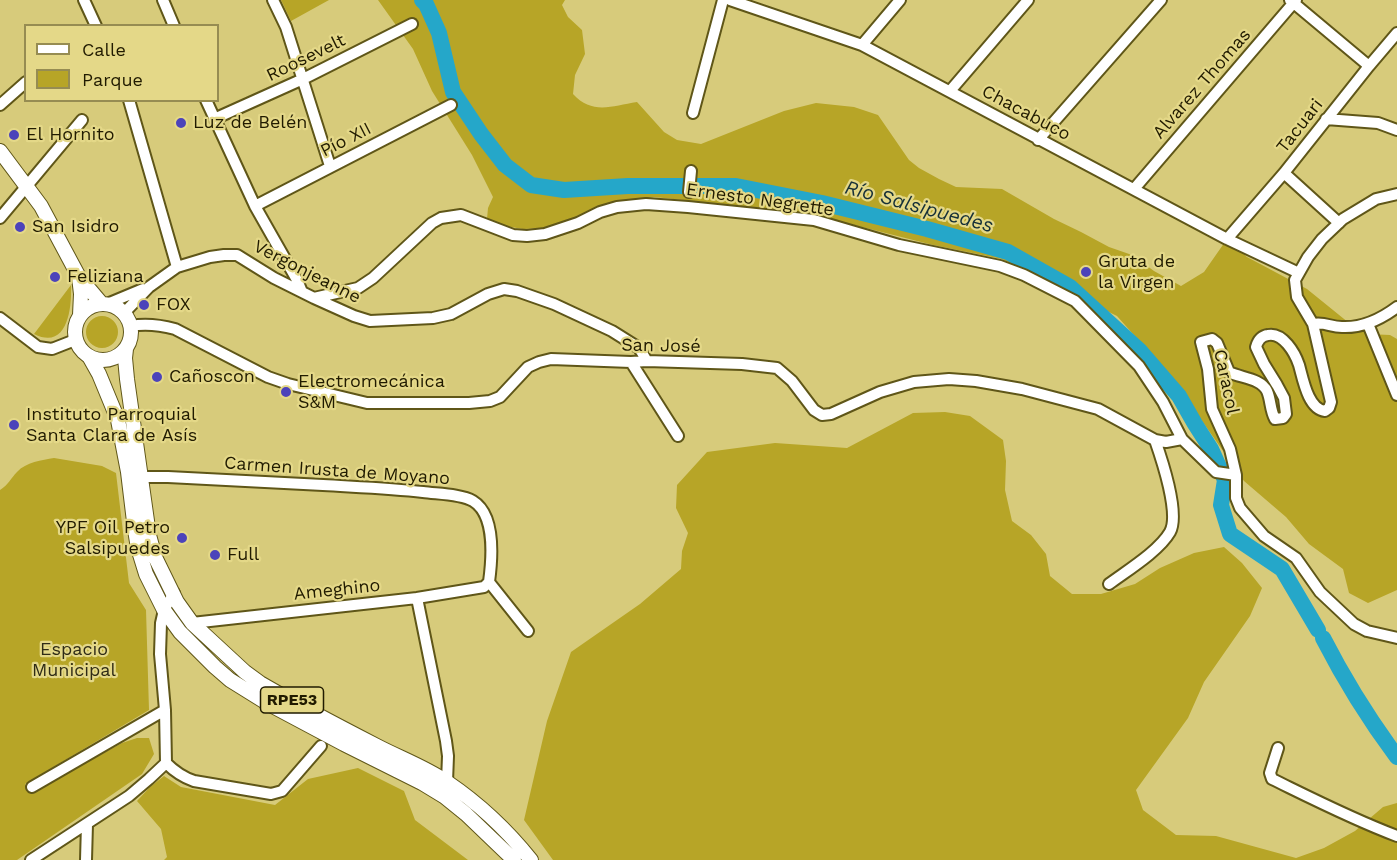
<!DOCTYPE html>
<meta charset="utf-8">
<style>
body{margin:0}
#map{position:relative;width:1397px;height:860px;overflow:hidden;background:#d7cb7b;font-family:"Work Sans",sans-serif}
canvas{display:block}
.legend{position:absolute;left:24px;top:24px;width:195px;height:78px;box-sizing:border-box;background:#e4d888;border:2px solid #968c52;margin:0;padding:8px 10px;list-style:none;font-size:18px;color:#211b00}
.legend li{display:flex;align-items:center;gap:12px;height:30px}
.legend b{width:30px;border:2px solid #968c52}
</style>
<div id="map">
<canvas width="1397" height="860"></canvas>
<ul class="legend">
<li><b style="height:8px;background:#fff"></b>Calle</li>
<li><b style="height:16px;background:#b7a527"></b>Parque</li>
</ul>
</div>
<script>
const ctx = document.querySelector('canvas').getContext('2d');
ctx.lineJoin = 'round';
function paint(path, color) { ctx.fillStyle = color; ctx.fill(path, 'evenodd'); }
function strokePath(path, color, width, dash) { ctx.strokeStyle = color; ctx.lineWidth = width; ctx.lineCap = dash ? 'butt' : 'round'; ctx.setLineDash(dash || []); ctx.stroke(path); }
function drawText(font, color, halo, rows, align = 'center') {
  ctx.font = font + ' "Work Sans",sans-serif'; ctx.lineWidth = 4.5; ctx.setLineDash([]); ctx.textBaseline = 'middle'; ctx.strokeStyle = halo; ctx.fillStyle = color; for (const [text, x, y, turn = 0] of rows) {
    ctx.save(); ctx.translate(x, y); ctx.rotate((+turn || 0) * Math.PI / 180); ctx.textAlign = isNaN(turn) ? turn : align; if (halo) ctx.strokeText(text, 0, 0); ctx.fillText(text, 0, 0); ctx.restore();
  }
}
paint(new Path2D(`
 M281 0H329L291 21Z
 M378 0H565L562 5 568 17 582 30 585 54 575 75 573 94C592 115 612 106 637 102L664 132 677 140 701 144 784 111 816 103 854 107 878 115 909 160 919 168 939 179 956 187 1002 189 1054 219 1081 232 1109 247 1132 255 1154 271 1181 286 1204 272 1227 239 1247 257 1307 289 1349 323 1368 334 1390 335 1397 339V590L1368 603 1349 593 1343 569 1309 544 1286 517 1244 481 1172 378 1117 316 1002 259 933 245 850 224 790 211 654 197 605 205 549 228 523 229 499 225 487 219 488 208 493 197 472 155 432 91 413 49Z
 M71 285C72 307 68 351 34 334Z
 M86 332a16 16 0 1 1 32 0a16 16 0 1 1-32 0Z
 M945 412 970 416 1003 440 1006 461 1005 490 1012 521 1031 535 1046 554 1050 576 1072 594H1101L1135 584 1160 568 1194 553 1224 547 1242 563 1262 588 1250 616 1204 682 1188 718 1136 790 1143 810 1176 835 1216 836 1296 858 1324 848 1355 831 1383 807 1397 803V860H553L524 820 547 721 571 652 640 604 681 569 682 551 688 533 676 508 677 485 707 452 775 443 847 448 913 413Z
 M54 458 102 466 116 473 129 583 146 610 149 710 25 784 31 793 122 743 137 738H149L154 754 142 774 17 860H0V490C8 485 11 478 17 472 26 462 42 460 54 458Z
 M358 768 404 791 415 820 468 860H164L167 857 161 829 137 801 150 787 164 776 181 787 275 805 308 779Z`), '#b7a527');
strokePath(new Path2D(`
 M422 0 426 4 439 33 453 92 481 134 505 165 531 185 564 190 628 186H736L822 203 927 229 1008 252 1070 287 1140 351 1179 396 1195 424 1211 449 1225 480 1221 505 1230 534 1282 569 1318 630
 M1323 638C1345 681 1368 718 1397 757`), '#25a7c9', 16);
const minor = new Path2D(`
 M84 0 96 26
 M163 0 174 26
 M273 0 286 27 330 166
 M730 0 862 45 1227 239 1299 273
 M1290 0 1369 66
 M862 45 900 0
 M950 91 1028 0
 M129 100 177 267
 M206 100 255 206 297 280 302 292
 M0 105 26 82
 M693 113 723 0
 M214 119 303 79 412 24
 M1326 119 1378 123 1397 130
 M1038 140 1161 0
 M1284 173 1339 223
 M1134 189 1296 0
 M689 192 691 171
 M1397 194 1376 199 1343 219 1322 239 1308 257 1295 280 1297 297 1313 324 1331 402 1329 408 1325 411C1308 409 1303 379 1299 365 1295 353 1283 332 1268 335 1261 336 1258 340 1256 347L1264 364 1277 385 1284 398 1286 414 1283 418 1275 419C1270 410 1271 400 1267 391 1261 378 1240 378 1229 372L1217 343 1212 339 1201 342 1208 369 1212 409 1230 449 1236 475V498L1240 508 1264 536 1296 558 1320 592 1354 624 1367 631 1397 638
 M255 206 451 105
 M0 218 82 120
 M1227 239 1284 173 1369 66 1397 33
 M314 298 358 288 373 278 432 223 441 218 461 215 513 235 527 236 545 234 578 223 600 212 617 207 646 204 688 207 814 220 899 245 1000 266 1024 275 1075 301 1139 366 1163 402 1182 439 1216 472 1236 475
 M107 304 143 289
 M124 313 149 287 177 267 210 257 224 255H237L274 278 314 298 354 316 370 321 433 318 451 314 488 294 504 289 517 291 554 304 612 331 639 348 647 361
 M0 318 38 347 52 349 75 340
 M1313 324C1326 322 1330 327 1342 327 1362 328 1381 319 1397 307
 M1368 324 1397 395
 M131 326C147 323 160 325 175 329L268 377 288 384 367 403H469L490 401 500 397 528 367 539 362 551 359 631 362 647 361 742 364 777 368 792 381 814 410 822 415 831 414 880 392 914 382 949 379 976 381 1022 389 1098 409 1155 440 1166 442 1182 439
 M631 362 678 436
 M141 477H168C220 480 271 482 323 485 356 487 390 488 423 492 437 494 461 494 473 501 496 515 492 560 489 582L484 587 417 598 192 623
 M489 582 528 631
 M1109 584C1128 570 1159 551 1170 532 1180 514 1162 460 1155 440
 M417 598 446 741 448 756 447 782
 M1278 748 1270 773 1272 779C1313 799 1354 820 1397 836
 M166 763C174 771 182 777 194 781L271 794 282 791 321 746
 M32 787 165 710
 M31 860 129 796 149 779 166 763 165 710 160 654 161 623 164 610 174 593
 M86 860 87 824`);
const major = new Path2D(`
 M0 151 41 206 79 277 101 303
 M79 277 81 294 80 315
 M75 332a28 28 0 1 1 56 0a28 28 0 1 1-56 0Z
 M126 349 125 358 127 379 149 535 155 557 177 602 192 623 245 672 260 683C298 705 338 726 377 746 400 758 425 767 447 782 478 803 507 830 531 860
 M90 358 99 374 118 420 128 472 135 530 138 548 146 574 164 610 180 632 215 667 230 680 267 703 344 744 422 783 445 797 466 814 514 860`);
strokePath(minor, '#5f5618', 14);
strokePath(major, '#5f5618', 16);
strokePath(minor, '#fff', 10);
strokePath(major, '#fff', 14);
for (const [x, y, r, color] of [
 [181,123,6,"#4c43ba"],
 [14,135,6,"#4c43ba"],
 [20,227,6,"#4c43ba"],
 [1086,272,6,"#4c43ba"],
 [55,277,6,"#4c43ba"],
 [144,305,6,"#4c43ba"],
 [157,377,6,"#4c43ba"],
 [286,392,6,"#4c43ba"],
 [14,425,6,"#4c43ba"],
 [182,538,6,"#4c43ba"],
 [215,555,6,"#4c43ba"]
]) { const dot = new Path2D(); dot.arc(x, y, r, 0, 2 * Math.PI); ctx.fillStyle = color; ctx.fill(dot); strokePath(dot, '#e4d888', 2); }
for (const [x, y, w] of [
 [292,700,63]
]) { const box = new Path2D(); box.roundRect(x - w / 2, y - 13, w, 26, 4.5); ctx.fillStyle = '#e4d888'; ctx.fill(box); strokePath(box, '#211b00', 1.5); }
drawText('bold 16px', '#211b00', null, [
 ["RPE53",292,700]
]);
drawText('18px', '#211b00', '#e4d888', [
 ["Roosevelt",306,58,-26],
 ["Alvarez Thomas",1202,84,-49],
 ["Chacabuco",1026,113,28],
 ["Tacuari",1300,126,-52],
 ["Pío XII",346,140,-27],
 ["Ernesto Negrette",760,200,8],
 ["Vergonjeanne",307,272,27],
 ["San José",661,346,1],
 ["Caracol",1226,382,78],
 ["Carmen Irusta de Moyano",337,471,4],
 ["Ameghino",337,590,-6]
]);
drawText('18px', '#211b00', '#e4d888', [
 ["Luz de Belén",193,123],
 ["El Hornito",26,135],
 ["San Isidro",32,227],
 ["Gruta de",1098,262],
 ["la Virgen",1098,283],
 ["Feliziana",67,277],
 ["FOX",156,305],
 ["Cañoscon",169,377],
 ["Electromecánica",298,382],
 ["S&M",298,403],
 ["Instituto Parroquial",26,415],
 ["Santa Clara de Asís",26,436],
 ["YPF Oil Petro",170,528,"right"],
 ["Salsipuedes",170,549,"right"],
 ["Full",227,555]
], 'left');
drawText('18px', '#2f2b16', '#e4d888', [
 ["Espacio",74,650],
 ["Municipal",74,671]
]);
drawText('italic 20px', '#163038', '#e4d888', [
 ["Río Salsipuedes",919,207,15]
]);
</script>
